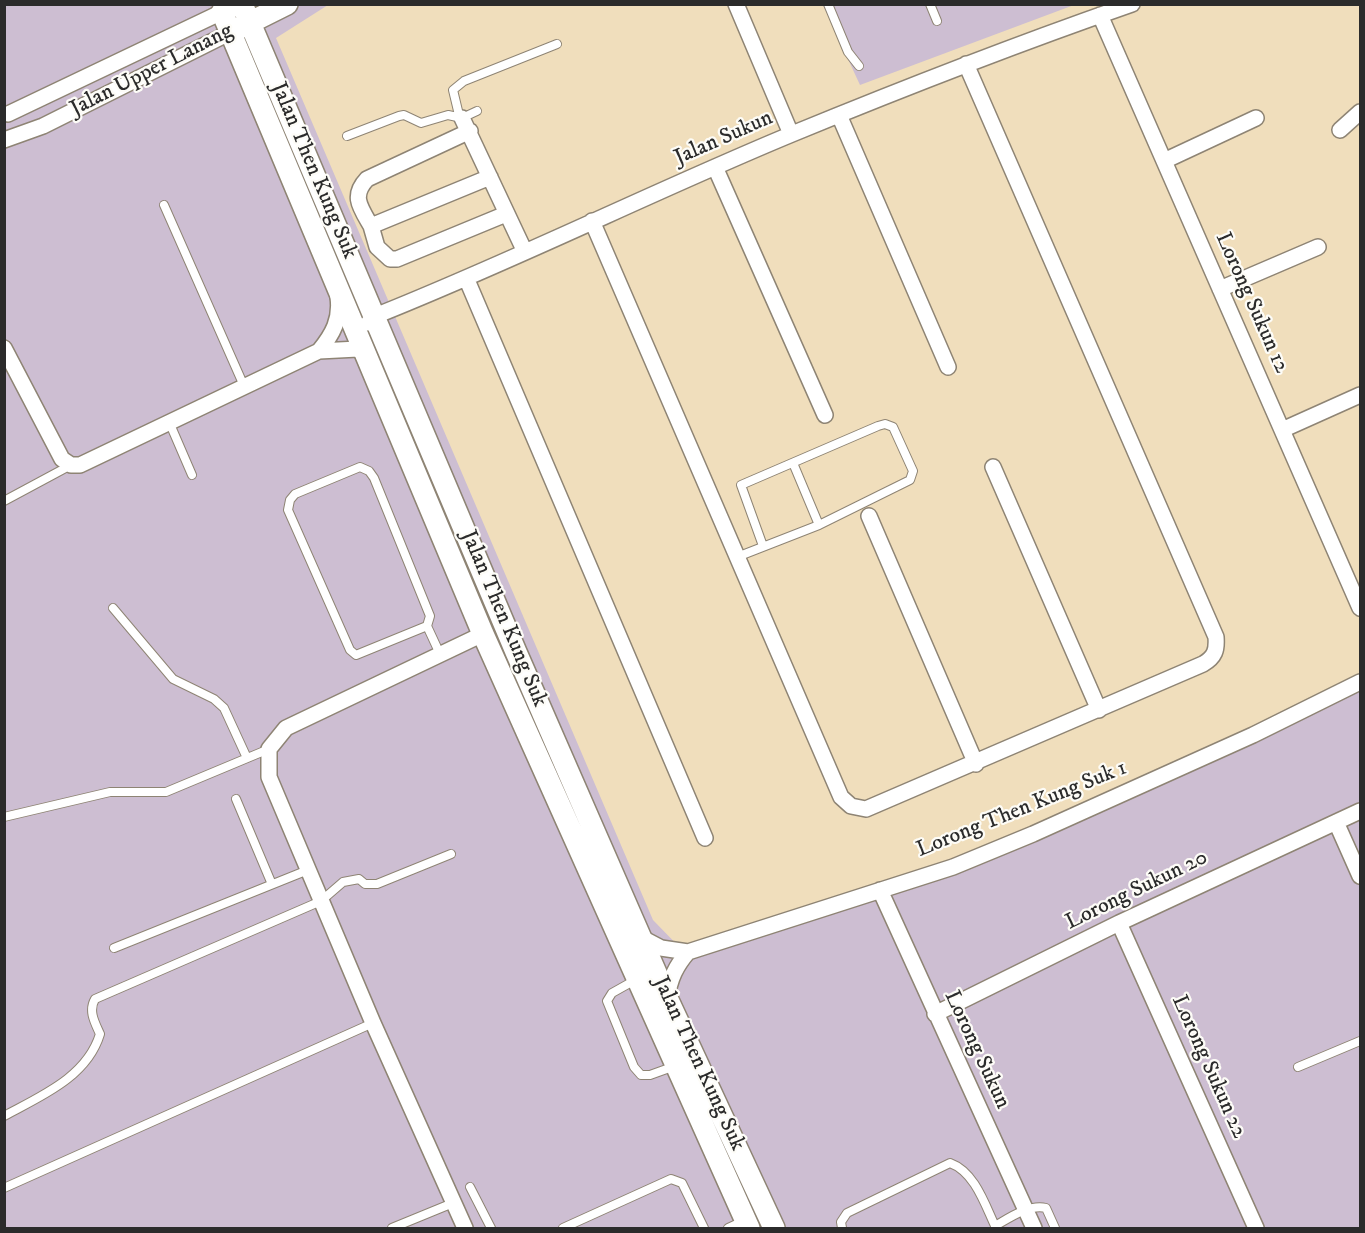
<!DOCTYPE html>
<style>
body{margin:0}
#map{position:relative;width:1365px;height:1233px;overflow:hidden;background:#f0debc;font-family:"IM FELL DW Pica",serif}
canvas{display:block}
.frame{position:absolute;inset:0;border:6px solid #2b2b2b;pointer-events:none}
</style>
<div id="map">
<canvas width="1365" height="1233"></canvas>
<div class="frame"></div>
</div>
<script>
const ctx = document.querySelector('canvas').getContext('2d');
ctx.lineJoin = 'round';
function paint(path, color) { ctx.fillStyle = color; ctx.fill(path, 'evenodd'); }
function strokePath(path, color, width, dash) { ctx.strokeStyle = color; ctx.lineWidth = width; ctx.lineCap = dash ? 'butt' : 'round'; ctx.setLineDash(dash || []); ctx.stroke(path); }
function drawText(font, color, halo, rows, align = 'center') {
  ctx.font = font + ' "IM FELL DW Pica",serif'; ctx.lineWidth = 4.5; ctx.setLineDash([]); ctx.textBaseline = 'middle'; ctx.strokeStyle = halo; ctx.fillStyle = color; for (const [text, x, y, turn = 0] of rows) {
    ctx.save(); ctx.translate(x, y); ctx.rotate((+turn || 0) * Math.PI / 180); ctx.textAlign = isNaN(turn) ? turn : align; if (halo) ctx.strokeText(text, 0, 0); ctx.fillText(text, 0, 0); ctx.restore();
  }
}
paint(new Path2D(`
 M5 5H328L276 38 653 920 688 956 983 859 1360 690V1228H5Z
 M823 5H1074L860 85Z`), '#cdbed2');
const lane = new Path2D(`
 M828 4 848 52 859 66
 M930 4 937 21
 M459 115 453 90 464 81 557 44
 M347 136 399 116 404 115 421 123 448 115 462 118 477 111
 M164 205 244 386
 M170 424 192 475
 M793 463 819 525
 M360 467 369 471 374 478 430 616 427 626 356 655 350 650 288 510 290 500 295 494Z
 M4 501 71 465
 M737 557 819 525 910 480 913 471 893 427 885 424 878 426 741 485 763 546
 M113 608 173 679 214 699 224 708 247 758
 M427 626 440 654
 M236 799 271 882
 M4 817 110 792H166L269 749
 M114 948 308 870
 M637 979 612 993 607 1001 634 1067 641 1075H650L675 1066
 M1298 1067 1360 1041
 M4 1116C41 1096 87 1077 100 1034 95 1023 88 1011 95 999L321 901 343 882 359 879 365 884H377L451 854
 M470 1187 491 1228
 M4 1188 373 1023
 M995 1226C1009 1218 1029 1204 1046 1208L1055 1228
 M392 1228 453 1203
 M563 1228 671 1179 682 1183 704 1228
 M728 1228 743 1221
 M842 1228 841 1222 847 1213 950 1163C975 1172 985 1205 996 1228`);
const street = new Path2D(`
 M736 4 791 134
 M1100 15 1360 608
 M8 114 222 12
 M839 115 948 367
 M462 118 525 252
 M1340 130 1360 112
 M4 140 43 126 231 32
 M1164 161 1256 118
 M715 167 825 415
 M490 177 371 226 377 247 390 259H397L506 214
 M592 221 841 797 851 806 866 809 1203 664C1215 657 1217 650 1216 637L966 64
 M371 226C360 207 351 196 367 179L470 131
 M467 280 705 838
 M1220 289 1318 247
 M368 323 375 316C516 260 652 192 792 134 904 88 1017 44 1132 4
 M4 348 62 459 71 465H80L319 351 358 349 367 357
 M319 351C333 334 341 319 338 297
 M1282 430 1360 395
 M993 467 1099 710
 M869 516 976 764
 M1336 822 1360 876
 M880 890 1034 1228
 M1119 923 1256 1228
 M642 938 661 948 688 952 953 867 1033 834 1253 735 1360 682
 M667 998C670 978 676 966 688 952
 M935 1014 1119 923 1360 811
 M465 1228 373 1023 269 777V749L286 728 483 634`);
const secondary = new Path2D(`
 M237 4 222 12 483 634 749 1228
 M242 4 516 652 667 998 774 1228
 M239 28 287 4`);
strokePath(lane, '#8e8474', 10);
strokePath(street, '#8e8474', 18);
strokePath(secondary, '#8e8474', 24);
strokePath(lane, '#fff', 8);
strokePath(street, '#fff', 15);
strokePath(secondary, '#fff', 21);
drawText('22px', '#2b2b2b', '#fdfcf7', [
 ["Jalan Upper Lanang",152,71,-27],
 ["Jalan Sukun",724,139,-24],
 ["Jalan Then Kung Suk",313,171,67],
 ["Lorong Sukun 12",1251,303,66],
 ["Jalan Then Kung Suk",503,619,67],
 ["Lorong Then Kung Suk 1",1022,810,-22],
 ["Lorong Sukun 20",1137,891,-26],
 ["Lorong Sukun",976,1050,65],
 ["Jalan Then Kung Suk",698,1064,65],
 ["Lorong Sukun 22",1208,1067,66]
]);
</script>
